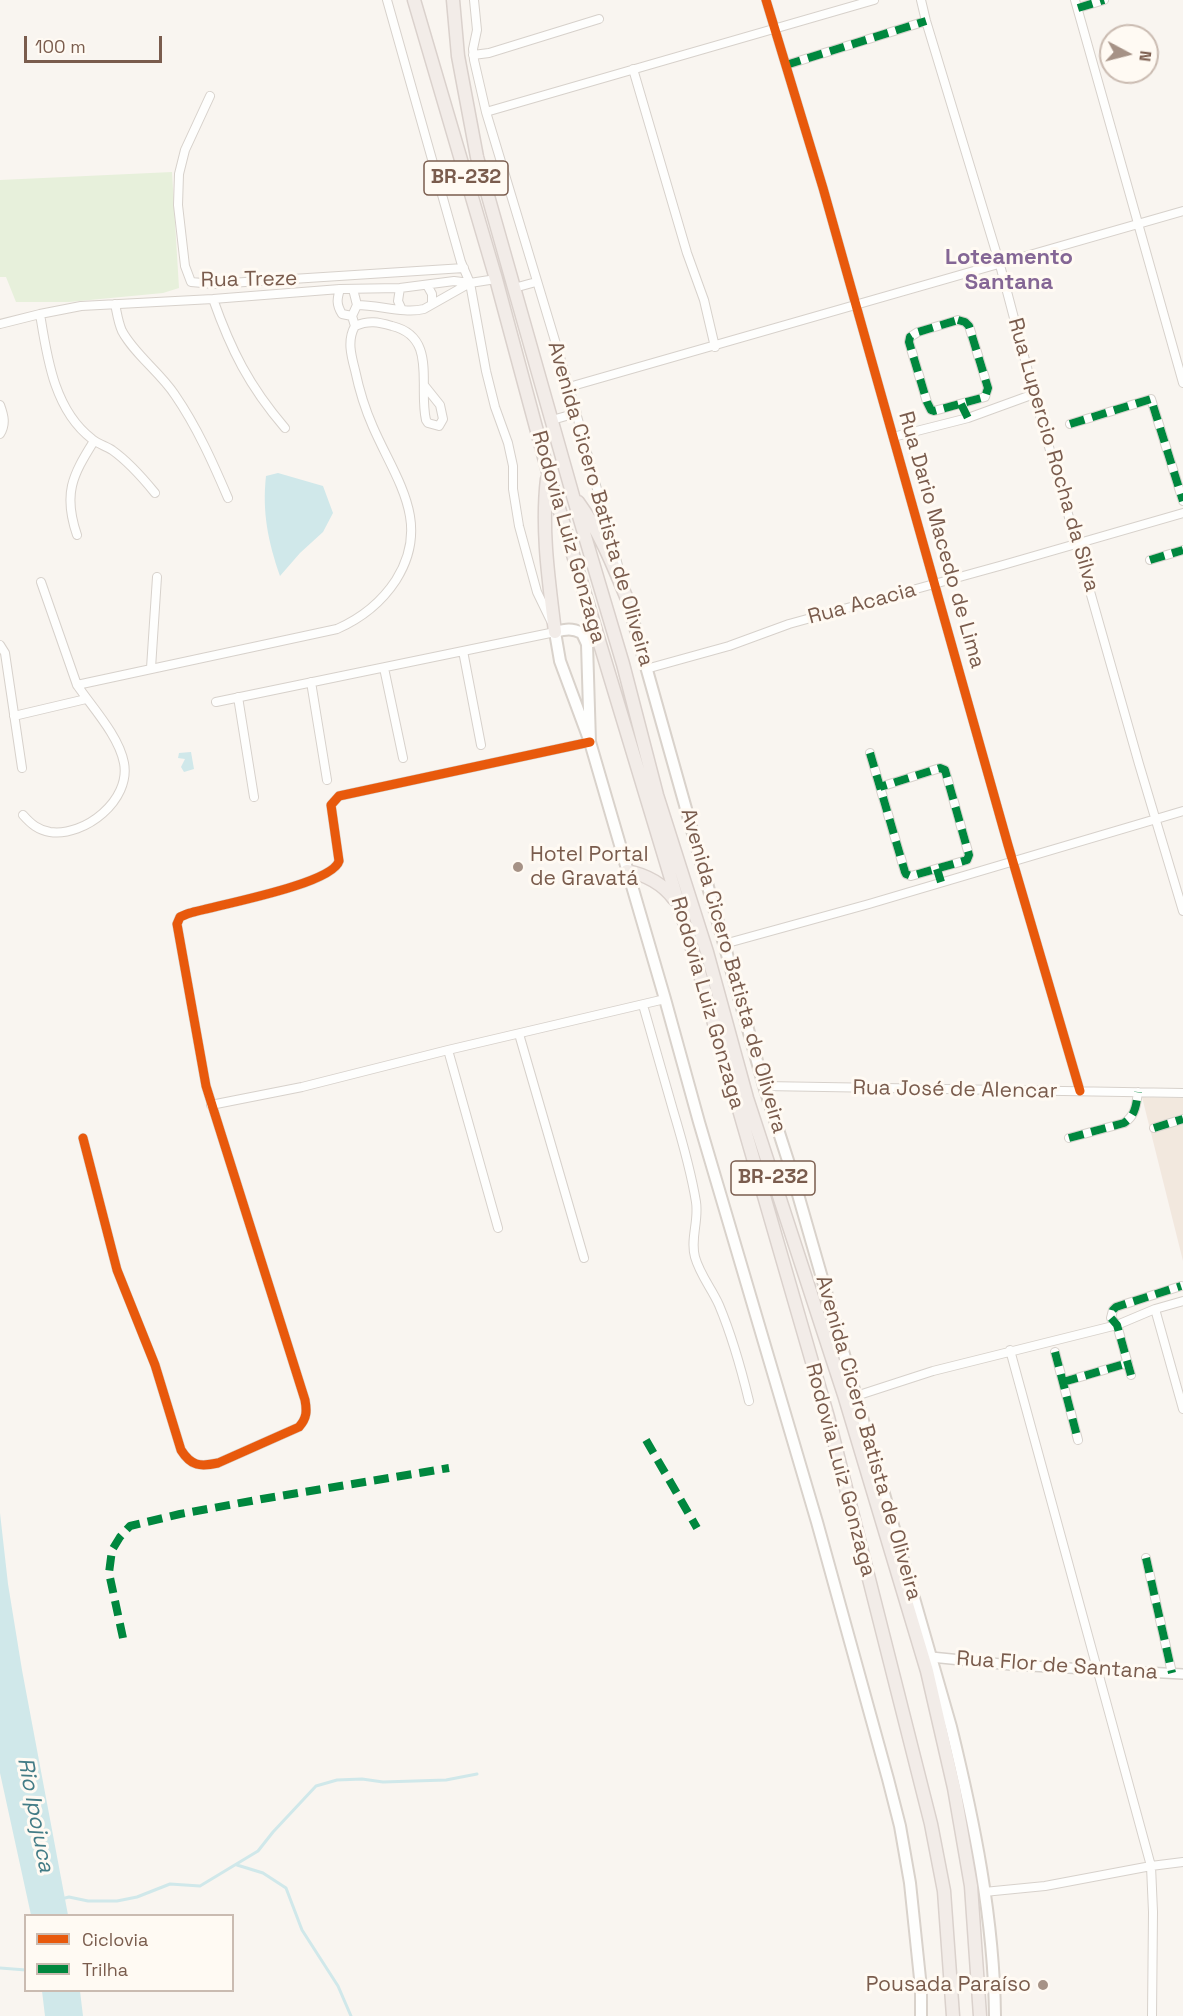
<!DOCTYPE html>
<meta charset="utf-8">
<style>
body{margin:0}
#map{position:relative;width:1183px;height:2016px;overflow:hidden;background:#f9f5f0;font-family:"Space Grotesk",sans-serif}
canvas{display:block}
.legend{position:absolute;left:24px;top:1914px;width:210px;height:78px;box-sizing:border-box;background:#fffaf3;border:2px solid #cabbb1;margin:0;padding:8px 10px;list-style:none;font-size:18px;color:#7a5c4d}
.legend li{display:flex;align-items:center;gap:12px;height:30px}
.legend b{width:30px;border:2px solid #cabbb1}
.north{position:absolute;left:1099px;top:24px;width:60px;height:60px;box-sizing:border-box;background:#fffaf3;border:2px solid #cabbb1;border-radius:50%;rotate:97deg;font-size:16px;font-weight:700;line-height:24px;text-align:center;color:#7a5c4d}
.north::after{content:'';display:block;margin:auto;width:21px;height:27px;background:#a69286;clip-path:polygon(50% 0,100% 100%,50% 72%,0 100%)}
.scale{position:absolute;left:24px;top:36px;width:138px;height:27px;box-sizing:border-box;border:3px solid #7a5c4d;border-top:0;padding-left:8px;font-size:18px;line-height:21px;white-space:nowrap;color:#7a5c4d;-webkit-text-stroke:4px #fffaf3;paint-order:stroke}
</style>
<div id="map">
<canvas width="1183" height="2016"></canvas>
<ul class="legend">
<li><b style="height:8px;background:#e8590c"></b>Ciclovia</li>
<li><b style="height:8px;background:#00873e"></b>Trilha</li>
</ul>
<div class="north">N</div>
<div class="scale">100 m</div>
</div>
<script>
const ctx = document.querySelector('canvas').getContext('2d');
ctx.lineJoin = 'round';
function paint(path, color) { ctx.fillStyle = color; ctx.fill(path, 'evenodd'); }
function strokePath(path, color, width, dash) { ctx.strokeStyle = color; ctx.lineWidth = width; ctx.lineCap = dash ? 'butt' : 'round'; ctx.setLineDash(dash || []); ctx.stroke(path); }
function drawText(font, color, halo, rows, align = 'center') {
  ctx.font = font + ' "Space Grotesk",sans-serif'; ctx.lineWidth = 6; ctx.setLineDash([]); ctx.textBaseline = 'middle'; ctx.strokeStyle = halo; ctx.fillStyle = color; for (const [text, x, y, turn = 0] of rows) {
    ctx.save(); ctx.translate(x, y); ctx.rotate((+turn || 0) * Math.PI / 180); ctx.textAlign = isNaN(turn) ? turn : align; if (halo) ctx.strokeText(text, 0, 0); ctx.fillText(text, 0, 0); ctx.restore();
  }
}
paint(new Path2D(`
 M1142 1097 1183 1098V1261Z`), '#f2e8de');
paint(new Path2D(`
 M172 172 179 288 163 293 69 302H16L6 277H0V180Z`), '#e7f0db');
paint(new Path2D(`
 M278 473 323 486 333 513 323 532 300 553 280 576C268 541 262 512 266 476Z
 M191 752 194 769 184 772 181 767 185 759 178 758 179 753Z
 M0 1513 8 1584 22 1670 68 1915H31L0 1773Z
 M42 1991H80L83 2016H45Z`), '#d0e8ea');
strokePath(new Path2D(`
 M237 1865 263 1873 286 1888 302 1930 338 1986 351 2016
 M61 1899 69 1897 88 1901H117L137 1897 170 1884 200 1886 258 1851 273 1832 316 1786 337 1780 362 1779 383 1782 446 1780 477 1774
 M0 1968 26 1970`), '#d0e8ea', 3);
const minor = new Path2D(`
 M387 0 461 262 470 283 486 371 495 407 508 443 513 466V489L519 526 537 592 552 623
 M474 0 477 30 473 49 474 60 486 112 569 387 619 569
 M766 0 823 188 1008 845 1080 1091
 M921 0 926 21 1000 265 1034 394 1139 764 1183 911
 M1075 0 1183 383
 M1078 8 1104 0
 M473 55 489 53 599 19
 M786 65 926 21
 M633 69 687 253 704 300 715 347
 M210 96 185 150 179 174 178 205 185 266 191 282 214 284 464 268
 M486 112 874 0
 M427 285 432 294V304
 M400 288 398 301 402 310
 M514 288 536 282
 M340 289C337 299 336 304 342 314L352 316
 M213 299C231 350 249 386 285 428
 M115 304C117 313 118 322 122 331 135 355 160 372 175 395 197 427 213 463 228 498
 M357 305C379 305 404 314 424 309L470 283
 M958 320 965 322 969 326 988 388 985 397 934 411 931 410 927 402 909 342 910 337 918 332Z
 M0 324 40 314
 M355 326C369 320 378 322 392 326 438 337 418 386 426 420L428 423 439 426 443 419 440 405 424 385
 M569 387 1183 211
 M0 405C4 416 6 424 0 434
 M552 420 577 413
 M1070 424 1151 399 1183 501
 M893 437 968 418 1034 394
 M155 493C142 477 129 462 112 450 106 446 98 444 92 439 54 410 47 357 40 314L81 306 213 299 340 289 400 288 454 281 470 283 496 279
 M77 535C63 494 72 476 94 441
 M1150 560 1183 550
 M41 582 77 685 337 629C362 618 381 603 396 580 432 523 396 480 373 427 365 409 359 389 355 370 351 355 347 340 355 326L352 316 357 305 353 289
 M0 645 5 653 22 768
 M463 651 481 745
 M151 668 157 577
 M384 668 403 758
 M646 669 729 646 789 624 1003 565 1183 513
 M311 682 327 780
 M238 697 254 797
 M216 702 555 632
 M14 716 86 699
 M870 753 905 872 906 874 911 876 967 860 969 855 945 770 940 768 880 787
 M23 815C31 824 38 830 50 832 85 837 131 800 124 763 119 736 92 707 77 685
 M724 944 869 904 1183 811
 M643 1005C653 1040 663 1075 673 1110 682 1140 691 1171 696 1202 699 1221 690 1239 695 1257 700 1275 712 1289 719 1305 732 1336 741 1368 749 1401
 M519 1034 584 1258
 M448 1050 498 1228
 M764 1086 1183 1093
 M211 1105 302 1087 448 1050 665 999
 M1154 1128 1183 1119
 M83 1138 117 1270 155 1365 181 1450C191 1466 200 1467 218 1463L299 1427C307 1418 307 1411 305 1400L206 1086 177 924 180 917 187 914C212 906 332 885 339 861L331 805 339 796 590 742
 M1069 1138 1124 1123C1136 1115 1136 1105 1138 1092
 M1155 1309 1183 1409
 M1010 1350 1151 1866 1153 1912 1152 2016
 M1055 1352 1078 1440
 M1131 1375 1117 1325 1111 1318 1113 1310 1116 1307 1181 1286
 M1063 1382 1128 1363
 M856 1396 933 1371 1117 1325 1155 1309 1183 1301
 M1146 1558 1172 1673
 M984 1892 1045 1886 1151 1866 1183 1862`);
const tertiary = new Path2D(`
 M931 1657 1011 1665 1183 1674`);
const secondary = new Path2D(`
 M627 599 764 1086 791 1170 951 1727C974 1821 994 1918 995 2016
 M590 742 587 644 582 633C572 628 566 629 555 632L560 661 590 742 665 999 699 1122 817 1522 888 1779 900 1826 910 1883 921 1988V2016`);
const trunk = new Path2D(`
 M414 0 496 279 548 472 698 968 828 1417 931 1824 944 1891 953 2016
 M453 0 458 56 477 157 573 496 623 664 657 795 707 952 747 1098 845 1398 927 1671 954 1788 971 1886 980 2016
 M547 479C541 530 549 582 555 632
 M578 502C600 532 613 565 627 599
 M627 871C647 875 662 883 674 899`);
strokePath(minor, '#d7d1cb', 10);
strokePath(tertiary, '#d7d1cb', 12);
strokePath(secondary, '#d9d2cb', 14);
strokePath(trunk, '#dad1cc', 15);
strokePath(minor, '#fefefd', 8);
strokePath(tertiary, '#fefefd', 9);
strokePath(secondary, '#fefefd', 10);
strokePath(trunk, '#f2ece8', 12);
strokePath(new Path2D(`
 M1078 8 1104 0
 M786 65 926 21
 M958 320 965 322 969 326 988 388 985 397 934 411 931 410 927 402 909 342 910 337 918 332Z
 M961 404 968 418
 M1070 424 1151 399 1183 501
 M1150 560 1183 550
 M870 753 905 872 906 874 911 876 967 860 969 855 945 770 940 768 880 787
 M937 869 941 882
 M1154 1128 1183 1119
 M1069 1138 1124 1123C1136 1115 1136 1105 1138 1092
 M1055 1352 1078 1440
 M1131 1375 1117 1325 1111 1318 1113 1310 1116 1307 1181 1286
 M1063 1382 1128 1363
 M646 1440 697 1528
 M1146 1558 1172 1673
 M123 1638 109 1573 112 1550 120 1537 130 1526 180 1514 262 1499 449 1468`), '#00873e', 8, [15, 8]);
strokePath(new Path2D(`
 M766 0 823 188 1008 845 1080 1091
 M83 1138 117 1270 155 1365 181 1450C191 1466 200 1467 218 1463L299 1427C307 1418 307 1411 305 1400L206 1086 177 924 180 917 187 914C212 906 332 885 339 861L331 805 339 796 590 742`), '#e8590c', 9);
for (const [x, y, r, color] of [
 [518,867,6,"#a69286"],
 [1043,1985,6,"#a69286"]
]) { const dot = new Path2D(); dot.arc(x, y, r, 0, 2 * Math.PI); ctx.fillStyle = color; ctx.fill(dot); strokePath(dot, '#fffaf3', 2); }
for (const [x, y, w] of [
 [466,178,84],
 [773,1178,84]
]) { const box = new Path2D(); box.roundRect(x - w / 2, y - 17, w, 34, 4.5); ctx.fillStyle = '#fffaf3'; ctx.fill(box); strokePath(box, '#7a5c4d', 1.5); }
drawText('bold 20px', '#7a5c4d', null, [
 ["BR-232",466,178],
 ["BR-232",773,1178]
]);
drawText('21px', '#7a5c4d', '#fffaf3', [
 ["Rua Treze",249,280,-1],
 ["Rua Lupercio Rocha da Silva",1053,455,74],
 ["Avenida Cicero Batista de Oliveira",600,504,74],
 ["Rodovia Luiz Gonzaga",568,537,74],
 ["Rua Dario Macedo de Lima",941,540,74],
 ["Rua Acacia",862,604,-15],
 ["Avenida Cicero Batista de Oliveira",733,971,74],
 ["Rodovia Luiz Gonzaga",707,1003,74],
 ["Rua José de Alencar",955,1090,1],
 ["Avenida Cicero Batista de Oliveira",868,1438,74],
 ["Rodovia Luiz Gonzaga",840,1470,75],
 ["Rua Flor de Santana",1057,1666,4]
]);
drawText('21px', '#7a5c4d', '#fffaf3', [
 ["Hotel Portal",530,855],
 ["de Gravatá",530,879],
 ["Pousada Paraíso",1031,1985,"right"]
], 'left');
drawText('bold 22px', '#846695', '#fffaf3', [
 ["Loteamento",1009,258],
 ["Santana",1009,283]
]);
drawText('italic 22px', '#437c86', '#fffaf3', [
 ["Rio Ipojuca",35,1815,79]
]);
</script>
